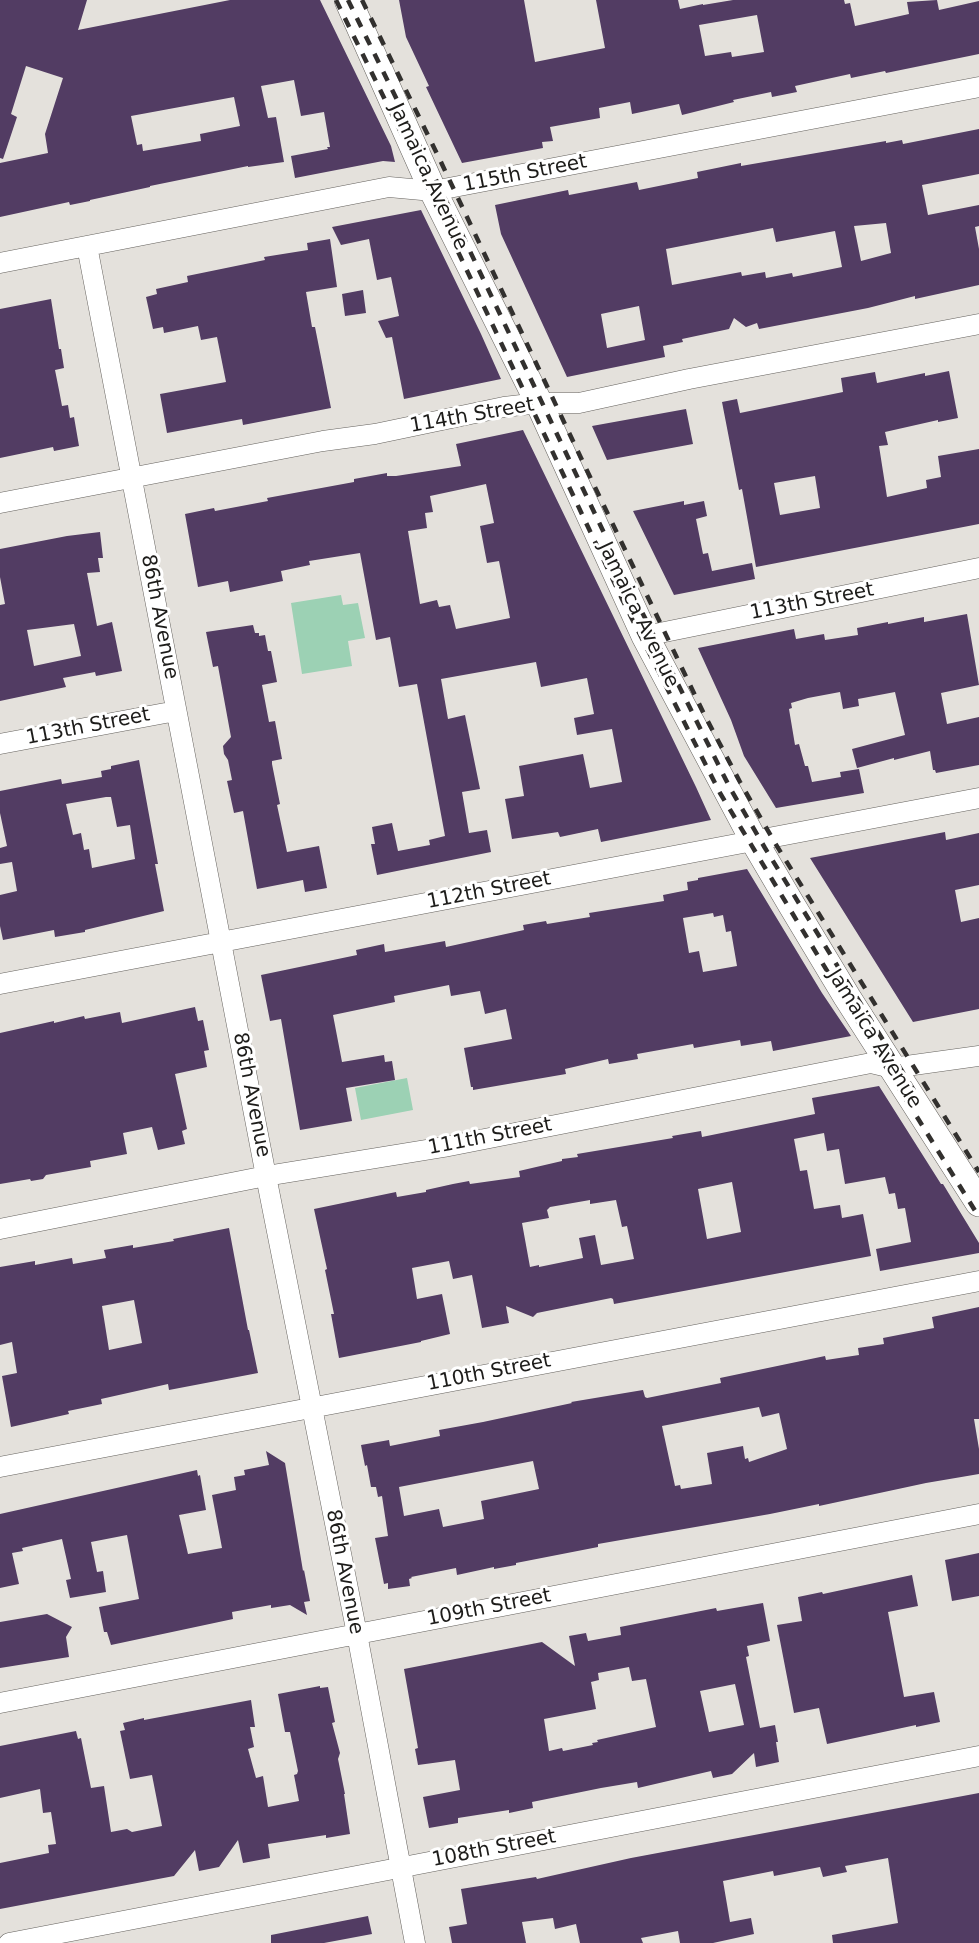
<!DOCTYPE html>
<style>
body{margin:0}
canvas{display:block;background:#e4e1dc}
</style>
<canvas width="979" height="1943"></canvas>
<script>
const ctx = document.querySelector('canvas').getContext('2d');
ctx.lineJoin = 'round';
function paint(path, color) { ctx.fillStyle = color; ctx.fill(path, 'evenodd'); }
function strokePath(path, color, width, dash) { ctx.strokeStyle = color; ctx.lineWidth = width; ctx.lineCap = dash ? 'butt' : 'round'; ctx.setLineDash(dash || []); ctx.stroke(path); }
function drawText(font, color, halo, rows, align = 'center') {
  ctx.font = font + ' "DejaVu Sans",sans-serif'; ctx.lineWidth = 6; ctx.setLineDash([]); ctx.textBaseline = 'middle'; ctx.strokeStyle = halo; ctx.fillStyle = color; for (const [text, x, y, turn = 0] of rows) {
    ctx.save(); ctx.translate(x, y); ctx.rotate((+turn || 0) * Math.PI / 180); ctx.textAlign = isNaN(turn) ? turn : align; if (halo) ctx.strokeText(text, 0, 0); ctx.fillText(text, 0, 0); ctx.restore();
  }
}
paint(new Path2D(`
 M341 595 343 605 358 603 365 638 348 641 352 666 302 674 291 603Z
 M407 1078 413 1110 361 1120 355 1088Z`), '#9cd1b4');
paint(new Path2D(`
 M0 0H87L78 30 230 0H320L391 146 395 162 383 161 295 178 291 156 328 149 327 147H330L324 112 301 116 294 80 261 86 268 118 276 117 284 162 248 167V166L150 186V187L90 200V201L70 205 69 202 0 217V163L48 153 45 134 63 78 26 66 11 114 17 117 3 159 0 158ZM234 97 240 126 200 134 201 141 143 151 142 144 137 145 131 116Z
 M399 0H524L535 62 605 48 596 0H678L680 9 703 4V5L733 0H844L845 4 850 3 855 26 909 14 907 2 937 0 939 10 979 1V54L886 73 885 71 851 78 850 74 795 86 797 92 772 97 771 92 733 100 734 102 682 115 679 104 632 114 630 102 599 108 600 118 550 127 553 141 542 142 543 148 462 163 426 87 429 86 406 37ZM757 15 764 52 732 57 731 52 705 56 699 25Z
 M979 129V174L922 185 928 215 979 205V226L975 227 979 249V285L915 299V296L868 308 759 329 757 323 746 327 734 318 729 329 682 339 683 342 663 346 665 357 567 377 501 234 495 205 568 190 569 195 637 182 639 190 698 178 697 172 741 163V166L886 141V143L902 140 903 144ZM886 223 891 253 861 261 854 226ZM773 228 776 242 835 231 842 267 793 277 792 273 766 278 765 272 742 276 741 272 672 285 666 249ZM639 306 645 340 607 348 601 314Z
 M421 210 481 334 501 379 404 399 392 337 386 338 378 321 399 316 391 277 377 280 369 239 341 245 332 227Z
 M330 239 337 287 306 292 312 327H315L331 408 243 425 242 419 167 433 160 394 226 382 217 337 201 340 198 326 164 333 163 327 153 329 146 297 157 294 156 289 188 282 187 276 265 260 264 257 308 250 307 243Z
 M363 290 366 313 345 316 342 294Z
 M51 299 59 349H61L64 368 55 370 59 390 62 406 68 405 70 418 74 417 79 446 54 451 53 447 0 458V309Z
 M949 371 958 418 938 422V420L885 432 888 445 879 446 887 497 927 488 926 480 941 477 938 456 979 449V524L756 567 742 489 739 490 722 402 737 399 740 413 843 392 841 378 875 372 877 383 925 373V376ZM815 476 820 508 780 515 774 483Z
 M686 409 693 444 607 460 592 426Z
 M523 430 696 787 711 820 601 842 598 829 560 837 558 832 512 839 505 799 524 796 519 766 583 754 590 788 622 782 612 729 577 735 574 718 594 714 587 678 541 687 536 662 441 679 448 719 465 715 480 789 462 792 469 833 487 830 491 852 377 875 371 844H375L372 827 392 823 398 851 430 845 429 840 445 836 417 684 399 687 390 637 376 640 360 553 309 561 310 565 281 571 283 581 230 592 228 581 198 587 185 514 214 508 215 511 268 501 267 498 354 482V479L387 473V476H396L461 466 456 444ZM486 484 494 523 480 526 487 563 499 561 510 618 456 629 450 605 439 607 437 600 420 604 408 531 427 528 425 513 433 512 430 496Z
 M684 501V505L704 501 707 516 696 519 703 554 708 553 712 571 752 563 755 579 674 595 633 511Z
 M100 532 103 558H98L100 572 87 573 97 626 112 622 122 671 96 676 95 672 63 678 66 687 0 701V605L5 604 0 577V549L67 536ZM74 624 81 656 34 666 27 630Z
 M967 614 979 685 941 693 947 724 979 717V765L936 773 935 770H933L930 751 894 760V758L857 768 852 749 905 735 895 692 858 699 859 706 843 709 840 692 808 698 791 703 792 708 789 709 795 745 799 744 805 766H808L812 782 841 777 840 772 859 769 864 793 776 808 744 756 731 720 698 648 794 629 796 639 824 634 825 640 858 635 857 628 888 622V624L924 617V622Z
 M253 625 255 633H259V636L265 635 268 651H271L277 682 262 685 269 722 275 721 282 759 272 761V764L280 804 277 805 287 852 319 846 327 888 305 892 303 880 257 889 243 811 234 813 227 781 232 780 228 760 224 754 223 746 231 737 218 666 213 667 206 632Z
 M139 760 158 864H155L164 911 85 930V932L55 937 54 930 3 940 0 926V895L17 891 12 862 0 864V848L7 846 0 813V791L61 779 62 784 102 777 101 771 111 769V766ZM106 797H111L117 827 130 825 135 859 92 868 89 849 84 850 81 833 73 835 66 804Z
 M945 832 946 840 979 833V885L955 890 961 922 979 918V1009L913 1022 810 858Z
 M747 869 822 993 851 1036 773 1051 771 1041 741 1046 740 1040 694 1048 693 1044 637 1054 638 1059 609 1064 608 1059 565 1069 566 1074 473 1090V1087H471L464 1048 512 1039 506 1009 485 1014 480 991 451 996 449 985 394 996 395 1002 333 1015 342 1062 384 1055 385 1062 392 1061 395 1080 346 1088 352 1121 300 1130 281 1019 270 1021 261 975 357 955 356 950 384 944 385 952 445 941 446 947 524 930 523 925 546 921 547 924 590 917 589 913 664 901 663 895 688 890 687 882 698 880V878ZM713 913 714 917 723 915 726 932 731 931 737 966 703 972 699 951 689 953 683 918Z
 M195 1007 198 1021 203 1020 209 1050 204 1051 207 1067 175 1074 187 1129 182 1131 185 1144 158 1150 152 1127 123 1133 127 1154 90 1161 91 1167 46 1175 43 1179 31 1181 30 1179 0 1184V1033L54 1021V1023L84 1016 85 1019 120 1012 122 1023Z
 M879 1086 941 1184H943L979 1243V1253L880 1271 876 1249 911 1242 905 1208 898 1209 895 1193 889 1194 885 1177 845 1184 839 1149 827 1151 824 1133 794 1139 800 1171 807 1170 814 1209 840 1205 842 1218 863 1214 871 1256 614 1304 613 1299 611 1298 537 1313 533 1317 506 1306 509 1323 482 1328 472 1275 453 1279 449 1261 412 1268 417 1299 442 1294 450 1334 421 1341V1342L339 1358 331 1314H334L325 1270 327 1269 314 1209 396 1192 397 1197 426 1192V1190L453 1184 469 1181 470 1184 520 1177 519 1171 562 1161V1159L578 1157 577 1154 673 1138 672 1136 701 1131 702 1137 815 1114 812 1098ZM732 1182 741 1232 707 1239 698 1189ZM590 1200V1204L616 1200 622 1227 627 1226 634 1259 601 1265 595 1235 579 1238 583 1258 539 1267V1265L530 1267 522 1223 549 1218 547 1210 550 1207Z
 M229 1228 248 1330H249L258 1373 169 1390 168 1384 101 1399 102 1404 68 1411 69 1414 11 1427 2 1376 17 1373 12 1342 0 1345V1267L35 1261V1265L72 1258 73 1264 106 1258 104 1250 133 1245V1248L174 1241 173 1239ZM134 1300 142 1343 109 1350 102 1306Z
 M979 1307V1419H974L979 1449V1474L926 1483 819 1506V1504L770 1514 598 1544V1547L516 1563V1565L494 1569V1567L457 1575 456 1568 411 1577 412 1578 409 1579 410 1586 388 1589V1583L384 1584 375 1538 388 1536 382 1496 378 1497 376 1487H371L367 1465 365 1466 361 1445 389 1440 390 1446 440 1436 439 1430 483 1422 572 1403 571 1402 643 1390 645 1397 647 1398 721 1383 720 1378 825 1356 826 1360 859 1355 858 1348 884 1344 883 1338 934 1328 932 1317ZM759 1407 762 1417 779 1413 787 1449 749 1462 748 1458 745 1459 743 1446 707 1453 712 1484 681 1489 680 1485 675 1486 662 1426ZM533 1461 539 1489 481 1501 484 1519 443 1527 439 1509 404 1516 399 1487Z
 M266 1451 285 1463 303 1571 304 1570 310 1601 304 1602 307 1615 290 1605 271 1608V1605L232 1612 233 1619 111 1645 107 1632H104L99 1607 139 1599 127 1535 91 1542 97 1572 103 1571 106 1592 70 1598 66 1580 71 1579 62 1539 22 1548 23 1551 12 1553 19 1584 0 1588V1514L197 1470 198 1476 200 1475 206 1510 179 1515 188 1554 222 1548 212 1495 236 1490 234 1477 245 1475 244 1470 269 1465Z
 M979 1553V1596L952 1601 945 1560Z
 M912 1575 918 1606 888 1612 904 1697 934 1692 940 1722 916 1727V1725L827 1744 819 1708 794 1713 777 1625 802 1621 798 1597 822 1592 823 1594Z
 M763 1603 770 1641 747 1646 749 1656 746 1657 760 1728 775 1725 778 1742H776L779 1762 756 1767 754 1753 732 1774 713 1778 711 1771 638 1788 637 1782 601 1788 532 1802 533 1808 509 1813V1810L458 1818V1823L429 1828 423 1797 460 1790 455 1760 418 1765 415 1749 418 1748 404 1669 542 1642 575 1666 569 1636 586 1633 588 1641 621 1635 620 1627 716 1608 717 1611ZM629 1667 632 1681 646 1679 656 1727 597 1740 598 1742 592 1743 593 1745 563 1751 562 1748 549 1751 544 1719 596 1709 591 1682 599 1680 598 1673ZM735 1684 744 1725 709 1732 700 1691Z
 M47 1614 72 1627 66 1637 69 1657 0 1668V1622Z
 M320 1686V1688L328 1687 335 1722 332 1723 340 1753 338 1759 345 1794H344L350 1834 326 1838V1835L268 1844 270 1858 243 1863 238 1840 219 1867 199 1871 195 1850 174 1876 0 1909V1863L49 1853 48 1845 56 1844 51 1812 43 1813 40 1789 0 1798V1746L76 1731 78 1739 81 1738 91 1788 104 1786 111 1832 127 1829 132 1832 162 1826 152 1775 130 1779 120 1731 125 1730 123 1723 144 1718V1720L251 1700 255 1727H250L254 1747 248 1749 256 1778 263 1776 268 1807 299 1801 294 1775 297 1774 298 1771 290 1732H285L278 1694Z
 M979 1793V1943H833L832 1935 898 1923 888 1858 845 1866 847 1872 823 1877 820 1867 774 1876 773 1871 723 1881 730 1922 751 1918 754 1934 713 1943H680L678 1931 641 1938 643 1943H580L576 1924 555 1929 553 1918 522 1922 526 1943H452L449 1927 467 1924 461 1889 536 1877 537 1879 631 1858Z
 M368 1916 372 1934 324 1943H271V1935Z`), '#523c63');
const street = new Path2D(`
 M87 246 266 1176 357 1634 415 1943
 M0 263 389 187 433 191 979 87
 M0 503 323 441 375 434 504 407 539 403H579L689 379 979 324
 M645 636 979 568
 M0 744 176 711
 M0 984 979 798
 M0 1229 266 1176 444 1147 871 1063 892 1068 979 1056
 M0 1467 979 1281
 M0 1703 979 1514
 M9 1943 979 1756`);
const secondary = new Path2D(`
 M348 0 433 191 539 403 645 636 754 841 791 904 847 997 979 1203`);
strokePath(street, '#65625e', 21);
strokePath(secondary, '#65625e', 28);
strokePath(street, '#fff', 20);
strokePath(secondary, '#fff', 27);
strokePath(new Path2D(`
 M336 0 419 169 623 601 720 793 847 1004 979 1217
 M348 0 429 165 634 596 730 788 765 848 918 1097
 M362 0 440 160 581 458 704 714 740 782 775 843 979 1172`), '#32302e', 4.5, [10, 10]);
drawText('20px', '#1d1c1a', '#fff', [
 ["115th Street",525,174,-11],
 ["Jamaica Avenue",428,177,65],
 ["114th Street",472,416,-10],
 ["113th Street",812,602,-11],
 ["Jamaica Avenue",638,615,64],
 ["86th Avenue",159,617,79],
 ["113th Street",88,727,-11],
 ["112th Street",489,891,-11],
 ["Jamaica Avenue",874,1039,58],
 ["86th Avenue",251,1095,79],
 ["111th Street",490,1137,-11],
 ["110th Street",489,1373,-11],
 ["86th Avenue",344,1572,79],
 ["109th Street",489,1608,-11],
 ["108th Street",494,1849,-11]
]);
</script>
